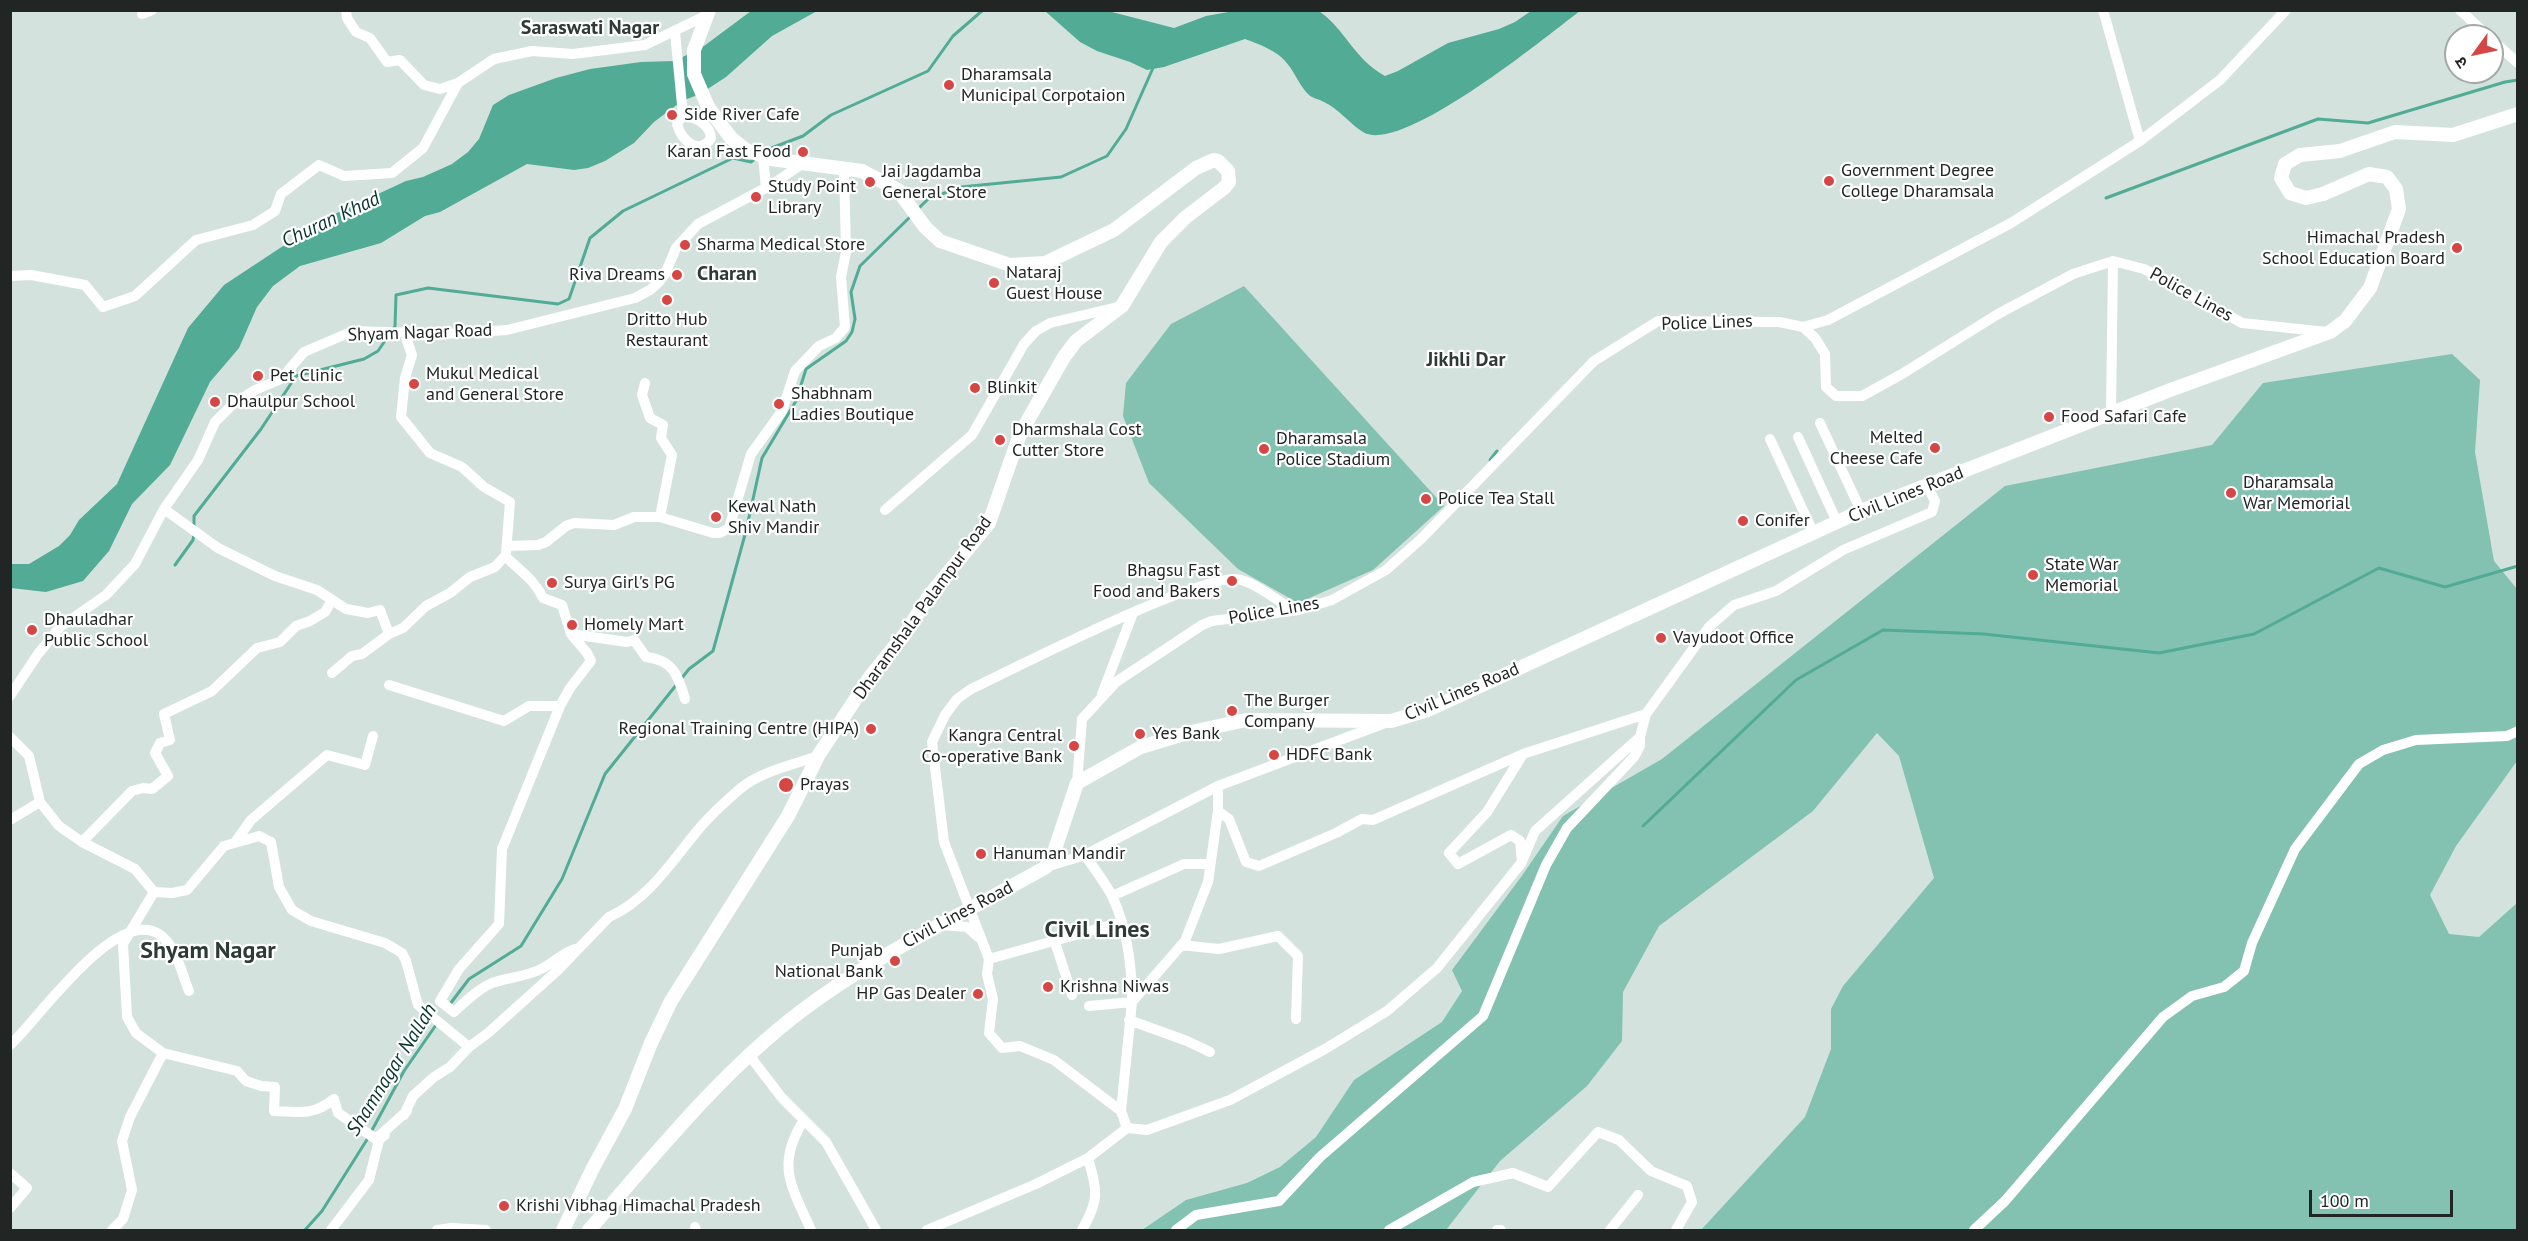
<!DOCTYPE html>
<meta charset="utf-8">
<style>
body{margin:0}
#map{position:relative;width:2528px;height:1241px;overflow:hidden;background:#d3e2dd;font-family:"PT Sans","Noto Sans Devanagari",sans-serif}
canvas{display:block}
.frame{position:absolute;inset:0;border:12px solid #212625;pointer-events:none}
.north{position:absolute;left:2444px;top:24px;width:60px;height:60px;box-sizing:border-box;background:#fff;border:2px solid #a6a8a8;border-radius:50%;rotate:237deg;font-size:16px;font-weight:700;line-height:24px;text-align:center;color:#212625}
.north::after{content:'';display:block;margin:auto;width:21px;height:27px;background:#d54644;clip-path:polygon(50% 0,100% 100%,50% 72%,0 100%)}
.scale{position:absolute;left:2309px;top:1190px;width:144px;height:27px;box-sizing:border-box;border:3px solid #212625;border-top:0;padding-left:8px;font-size:18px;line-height:21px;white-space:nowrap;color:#212625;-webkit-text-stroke:4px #fff;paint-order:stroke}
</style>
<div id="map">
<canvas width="2528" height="1241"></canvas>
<div class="frame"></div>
<div class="north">उ</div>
<div class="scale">100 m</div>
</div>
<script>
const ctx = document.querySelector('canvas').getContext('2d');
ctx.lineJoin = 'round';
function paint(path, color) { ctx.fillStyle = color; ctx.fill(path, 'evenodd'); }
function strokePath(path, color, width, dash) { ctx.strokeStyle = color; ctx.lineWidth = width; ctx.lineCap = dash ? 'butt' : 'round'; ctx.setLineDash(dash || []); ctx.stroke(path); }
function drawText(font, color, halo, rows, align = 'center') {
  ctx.font = font + ' "PT Sans",sans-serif'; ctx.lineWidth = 4.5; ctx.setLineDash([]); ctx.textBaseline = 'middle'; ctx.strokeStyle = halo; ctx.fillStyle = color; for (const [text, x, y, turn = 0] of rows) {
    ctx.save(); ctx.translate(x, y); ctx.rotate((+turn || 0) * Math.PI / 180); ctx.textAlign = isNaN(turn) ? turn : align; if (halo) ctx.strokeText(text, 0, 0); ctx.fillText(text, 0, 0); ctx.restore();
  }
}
paint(new Path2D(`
 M1244 286 1444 506 1373 570 1298 603 1238 569 1149 483 1123 416 1126 383 1171 324Z
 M2452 354 2480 380 2475 452 2494 561 2517 589V761L2456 846 2430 895 2449 934 2479 937 2517 903V1230H1701L1805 1117 1831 1049V1009L1843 986 1934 878 1899 756 1877 733 1813 811 1659 926 1623 992 1622 1041 1587 1086 1500 1161 1446 1230H1142L1186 1200 1247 1183 1280 1167 1316 1137 1354 1080 1442 1022 1462 991 1452 970 1521 877 1563 816 1662 759 2005 486 2212 445 2263 383Z`), '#83c1b0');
paint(new Path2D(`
 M751 11H817L772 36 726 77 700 94 682 101 654 122 634 143 605 161 588 168 574 170 527 164 440 212 425 216 381 243 300 266 273 286 257 307 239 348 210 382 170 465 132 504 109 551 83 581 46 592 11 588 10 564H29L59 546 70 535 79 520 117 484 188 328 224 285 324 219 406 181 423 177 452 164 468 152 479 139 493 105 509 95 556 78 590 69 641 62 675 61 704 46Z
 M1045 11H1108L1174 28 1206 16 1234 11H1319C1346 30 1353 58 1385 76L1398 71 1448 43 1499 29 1515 22 1531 11H1580C1548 35 1401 156 1363 132 1350 124 1339 109 1324 102 1319 99 1311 98 1308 94 1301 87 1296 76 1290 67 1279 51 1263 46 1245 39L1164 67 1147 70 1130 62 1097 51 1080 42Z`), '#51ab95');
strokePath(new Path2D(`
 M761 152 803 136 831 115 928 71 953 36 983 10
 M2106 198 2318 119 2368 123 2505 82 2518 80
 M917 210 928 199 961 187 1061 177 1107 156 1126 129 1153 68
 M393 330 395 326 396 295 428 288 558 304 569 299 590 238 623 211 733 158 751 162 755 159
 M1490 460 1497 451
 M194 527V516L261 429 296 376 364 359 378 351 389 335
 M175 565 193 540 194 534
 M681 679 689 669 713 651 746 531 762 458 796 401 806 369 846 341 852 332 855 319 851 292 860 266 912 215
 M1643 826 1796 680 1883 630 1984 634 2159 653 2254 634 2379 568 2445 587 2518 566
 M450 1004 469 979 521 946 562 879 605 774 677 684
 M371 1132 404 1071 436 1025
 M305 1230 322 1211 368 1138`), '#51ab95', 3);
strokePath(new Path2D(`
 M346 10 347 18 356 32 370 38 387 62 400 60 424 85 440 89 458 83 494 59 532 51 573 54 645 45 707 15
 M2103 10 2140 141
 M2460 10 2488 36
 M142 14 152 10
 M675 32 683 115
 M2492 40 2518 63
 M683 115C696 118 710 124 711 138 699 157 681 140 677 124Z
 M763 156 766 188
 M10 276 31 275 85 285 103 307 135 296 196 240 253 225 275 211 281 194 319 165 344 176 392 173 423 148 458 83
 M1803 327 1828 320 2011 223 2140 141 2220 80 2286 10
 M404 332 412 355 405 378 401 417 430 453 462 467 484 487 510 502 506 553
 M645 383 642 395 650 418 663 425 661 438 672 455 660 517
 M2111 414 2113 261
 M1820 423 1861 511
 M1798 437 1837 522
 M1770 439 1814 534
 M164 509 218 548 275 576 317 590 346 609 368 613 380 610 389 634
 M885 510 972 435 1024 344 1036 331 1050 323 1122 306
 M507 546 538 545 546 542 566 526 574 523 614 525 634 517H660L713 533H720L729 528 751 454 782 411 795 371 819 346 836 338 845 327 841 277 846 252 844 167
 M571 634 627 642 634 640 646 657C673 660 678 675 685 699
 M332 673 352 656 362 654 389 634 403 628 426 606 450 593 470 577 495 567 505 556C520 571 534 579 543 598L562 605 571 634 587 653 591 661 570 688 560 706 502 849 499 924 459 969 440 1001 454 1012C465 1002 478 989 492 983 509 977 527 977 543 968 555 962 562 953 575 949
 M389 685 504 721 529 706H560
 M1102 694 1133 613
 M10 696 38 654 60 627 106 595 135 564 164 509 198 460 215 422 232 405 255 390 281 379 304 352 353 331 444 334 507 330 635 298 650 290 659 282 665 274 676 248 698 224 773 184 802 164
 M10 737 29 756 40 802 59 826 82 842 135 869 154 892 172 893 187 890 224 846 259 836 271 842 279 887 292 910 311 921 385 943 402 953 406 961 418 1005 469 1047 488 1033 558 970 609 917C648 900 672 861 698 830 710 815 726 801 741 788 762 771 793 765 818 756
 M1077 783 1082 719 1116 682 1202 625 1212 621 1299 610 1332 600 1386 570 1421 539 1594 361 1658 321 1779 322 1803 327 1815 338 1825 354 1826 387 1836 396H1862L1902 374 1998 314 2073 274 2113 261 2144 269 2242 323 2327 332
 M1218 811 1229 819 1246 862 1259 866 1336 833 1362 819 1373 820 1523 754
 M10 820 40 802
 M236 841 251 820 327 755 365 765 373 736
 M82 842 132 791 143 788 152 789 168 776 155 753 160 743 170 740 164 714 212 691 257 648 280 642 296 626 310 621 325 612 332 600
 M1085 855C1094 869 1106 883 1113 898 1127 929 1132 967 1132 1002L1089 1006
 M1523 859 1535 831 1640 737
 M1046 867 1085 855 1218 786 1385 723
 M154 892 123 944 127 1017 136 1033 163 1053 237 1071 246 1081 261 1086 275 1087 274 1111C299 1112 313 1116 334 1099L338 1113 376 1139 407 1111
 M1112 896 1184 864H1210
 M941 925 967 927 978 937
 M1055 942 1072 995
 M1181 945 1219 949 1278 936 1298 956 1296 1019
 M989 959 1122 922
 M1129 1020 1187 1041 1210 1052
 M10 1045C37 1021 115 906 159 934 176 945 182 974 189 991
 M749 1055 782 1098 826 1142 876 1230
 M1121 1111 1132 1002 1185 941 1208 882 1218 811V786
 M404 1115 413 1096 434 1077 450 1067 469 1047
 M804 1120C775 1165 792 1187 811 1230
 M1127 1128 1147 1130 1230 1100 1325 1049 1387 1011 1437 968 1522 862 1520 841 1511 835 1458 864 1449 853 1487 812 1523 754 1646 714
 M10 1173 27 1188 10 1208
 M695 1227 696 1230
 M112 1230 123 1219 132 1190 122 1141 130 1117 163 1053
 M331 1230 369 1180 379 1140 385 1135
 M437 1230 451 1228 486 1230
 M927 1230 1036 1184 1088 1158 1127 1128 1121 1111 1054 1060 1020 1046 1002 1048 989 1033 993 999 987 974 989 959 944 842 932 742 945 715 957 699 971 689C1014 669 1207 569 1241 580 1257 584 1278 601 1293 610
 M1082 1230C1100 1199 1097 1191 1088 1158
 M1176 1230 1196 1215 1279 1201 1320 1157 1483 1016 1546 865 1567 828 1634 757 1640 746V737L1646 714 1709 627 1734 605 1776 591 1843 550 1932 512 1935 501 1927 486
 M1389 1230 1473 1182 1513 1173 1548 1187 1598 1132 1619 1140 1651 1171 1687 1186 1692 1202 1676 1230
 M1497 1230H1501
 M1610 1230 1638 1195
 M1974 1230 2005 1201 2163 1017 2192 996 2224 987 2244 971 2252 943 2295 849 2359 764 2383 750 2416 740 2507 736 2518 731`), '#fff', 10);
strokePath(new Path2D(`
 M563 1230 593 1168 625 1109 651 1043 671 1001 788 816 818 756 870 677 904 635 929 596 989 523 1020 434 1064 357 1076 341 1122 306 1161 242 1186 217 1224 188 1229 182 1228 171 1218 161 1214 160 1196 168 1114 230 1045 263 1010 265 940 241 925 227 898 190 862 171 771 159 746 150 731 138 708 107 694 74V50L709 10
 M589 1230C656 1154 719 1074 800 1012 876 954 964 914 1046 867L1053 855 1077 783 1141 747 1187 733 1246 720 1391 721 1428 710 1861 511 2173 389 2330 332 2345 321 2370 288 2399 209 2396 189 2387 177 2369 174 2323 194 2306 198 2290 193 2281 178 2285 164 2300 155 2340 151 2395 132 2453 135 2518 114`), '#fff', 14);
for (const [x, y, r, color] of [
 [949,85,6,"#d54644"],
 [672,115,6,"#d54644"],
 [803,152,6,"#d54644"],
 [1829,181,6,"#d54644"],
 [870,182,6,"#d54644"],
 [756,197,6,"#d54644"],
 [685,245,6,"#d54644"],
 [2457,248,6,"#d54644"],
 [677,275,6,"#d54644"],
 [994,283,6,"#d54644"],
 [667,300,6,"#d54644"],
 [258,376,6,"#d54644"],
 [414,384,6,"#d54644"],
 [975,388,6,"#d54644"],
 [215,402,6,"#d54644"],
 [779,404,6,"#d54644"],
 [2049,417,6,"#d54644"],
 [1000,440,6,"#d54644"],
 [1935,448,6,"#d54644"],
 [1264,449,6,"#d54644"],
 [2231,493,6,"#d54644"],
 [1426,499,6,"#d54644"],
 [716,517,6,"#d54644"],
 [1743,521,6,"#d54644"],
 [2033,575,6,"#d54644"],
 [1232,581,6,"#d54644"],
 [552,583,6,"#d54644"],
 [572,625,6,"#d54644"],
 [32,630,6,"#d54644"],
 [1661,638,6,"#d54644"],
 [1232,711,6,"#d54644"],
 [871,729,6,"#d54644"],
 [1140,734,6,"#d54644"],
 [1074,746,6,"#d54644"],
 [1274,755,6,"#d54644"],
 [786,785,8,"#d54644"],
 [981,854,6,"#d54644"],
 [895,961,6,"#d54644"],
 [1048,987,6,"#d54644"],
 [978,994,6,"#d54644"],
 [504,1206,6,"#d54644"]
]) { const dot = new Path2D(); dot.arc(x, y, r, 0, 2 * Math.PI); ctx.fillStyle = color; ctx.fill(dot); strokePath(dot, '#fff', 2); }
drawText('18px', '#212625', '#fff', [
 ["Dharamsala",961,75],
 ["Municipal Corpotaion",961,96],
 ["Side River Cafe",684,115],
 ["Karan Fast Food",791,152,"right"],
 ["Government Degree",1841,171],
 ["College Dharamsala",1841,192],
 ["Jai Jagdamba",882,172],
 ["General Store",882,193],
 ["Study Point",768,187],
 ["Library",768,208],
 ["Himachal Pradesh",2445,238,"right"],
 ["School Education Board",2445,259,"right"],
 ["Sharma Medical Store",697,245],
 ["Nataraj",1006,273],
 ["Guest House",1006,294],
 ["Riva Dreams",665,275,"right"],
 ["Dritto Hub",667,320,"center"],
 ["Restaurant",667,341,"center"],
 ["Mukul Medical",426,374],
 ["and General Store",426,395],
 ["Pet Clinic",270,376],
 ["Blinkit",987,388],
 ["Shabhnam",791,394],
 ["Ladies Boutique",791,415],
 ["Dhaulpur School",227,402],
 ["Food Safari Cafe",2061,417],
 ["Dharmshala Cost",1012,430],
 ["Cutter Store",1012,451],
 ["Melted",1923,438,"right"],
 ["Cheese Cafe",1923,459,"right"],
 ["Dharamsala",1276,439],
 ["Police Stadium",1276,460],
 ["Dharamsala",2243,483],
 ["War Memorial",2243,504],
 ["Police Tea Stall",1438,499],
 ["Kewal Nath",728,507],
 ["Shiv Mandir",728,528],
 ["Conifer",1755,521],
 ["State War",2045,565],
 ["Memorial",2045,586],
 ["Bhagsu Fast",1220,571,"right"],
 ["Food and Bakers",1220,592,"right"],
 ["Surya Girl's PG",564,583],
 ["Dhauladhar",44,620],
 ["Public School",44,641],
 ["Homely Mart",584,625],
 ["Vayudoot Office",1673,638],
 ["The Burger",1244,701],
 ["Company",1244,722],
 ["Regional Training Centre (HIPA)",859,729,"right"],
 ["Yes Bank",1152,734],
 ["Kangra Central",1062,736,"right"],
 ["Co-operative Bank",1062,757,"right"],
 ["HDFC Bank",1286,755],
 ["Prayas",800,785],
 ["Hanuman Mandir",993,854],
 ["Punjab",883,951,"right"],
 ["National Bank",883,972,"right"],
 ["Krishna Niwas",1060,987],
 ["HP Gas Dealer",966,994,"right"],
 ["Krishi Vibhag Himachal Pradesh",516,1206]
], 'left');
drawText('18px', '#212625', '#fff', [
 ["Police Lines",2191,295,29],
 ["Police Lines",1707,323,-2],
 ["Shyam Nagar Road",420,333,-2],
 ["Civil Lines Road",1906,495,-22],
 ["Dharamshala Palampur Road",923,608,-54],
 ["Police Lines",1274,611,-10],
 ["Civil Lines Road",1462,692,-23],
 ["Civil Lines Road",958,915,-28]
]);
drawText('bold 20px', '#2e3a36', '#fff', [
 ["Saraswati Nagar",590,28],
 ["Charan",727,274],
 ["Jikhli Dar",1466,360]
]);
drawText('italic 20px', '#09342b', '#fff', [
 ["Churan Khad",331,220,-25],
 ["Shamnagar Nallah",392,1070,-58]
]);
drawText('bold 24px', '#2e3a36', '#fff', [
 ["Civil Lines",1097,930],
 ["Shyam Nagar",208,951]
]);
</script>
